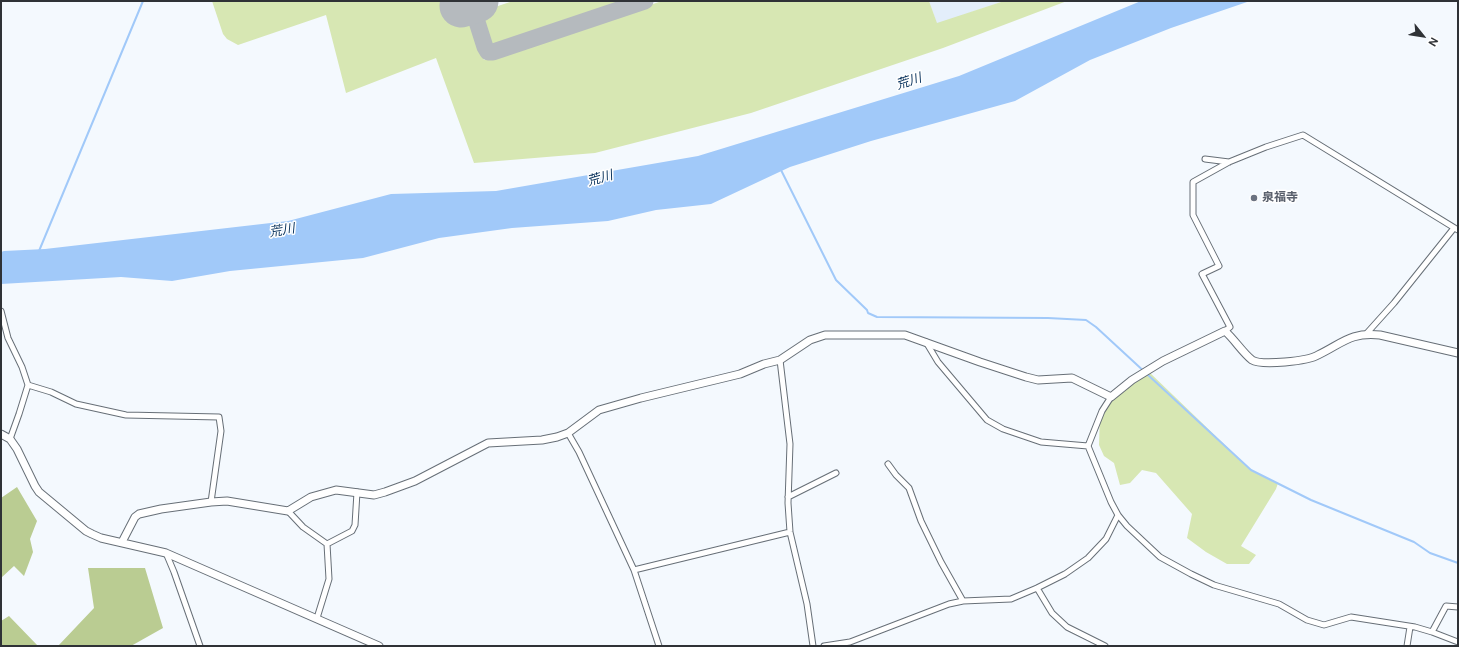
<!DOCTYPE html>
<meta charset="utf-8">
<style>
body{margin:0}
#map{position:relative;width:1459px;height:647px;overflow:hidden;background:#f4f9fe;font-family:"DM Sans",sans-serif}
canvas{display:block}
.frame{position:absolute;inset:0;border:2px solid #2f3236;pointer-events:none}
.north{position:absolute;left:1403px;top:16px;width:40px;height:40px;-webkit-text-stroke:3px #fff;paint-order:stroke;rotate:120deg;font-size:11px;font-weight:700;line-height:16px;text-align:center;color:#2f3236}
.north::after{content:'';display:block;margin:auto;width:14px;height:18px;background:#2f3236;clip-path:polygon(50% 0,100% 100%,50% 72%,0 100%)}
</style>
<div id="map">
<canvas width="1459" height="647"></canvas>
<div class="frame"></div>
<div class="north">N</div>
</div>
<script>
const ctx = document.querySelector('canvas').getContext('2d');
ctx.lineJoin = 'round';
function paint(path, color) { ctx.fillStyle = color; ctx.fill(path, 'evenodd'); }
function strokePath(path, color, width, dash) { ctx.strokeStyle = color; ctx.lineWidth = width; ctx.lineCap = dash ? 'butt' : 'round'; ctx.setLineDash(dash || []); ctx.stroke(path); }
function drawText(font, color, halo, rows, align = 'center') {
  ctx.font = font + ' "DM Sans","Noto Sans JP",sans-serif'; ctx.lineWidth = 3; ctx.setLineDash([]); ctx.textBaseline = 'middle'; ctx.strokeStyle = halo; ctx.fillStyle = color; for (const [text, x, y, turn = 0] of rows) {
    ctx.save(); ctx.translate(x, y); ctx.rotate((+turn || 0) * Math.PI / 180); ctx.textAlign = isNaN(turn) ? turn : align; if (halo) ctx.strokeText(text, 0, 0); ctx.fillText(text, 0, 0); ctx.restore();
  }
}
paint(new Path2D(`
 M929 1H1004L937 24Z`), '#e3eefa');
paint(new Path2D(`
 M212 1H456L461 18 469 15 484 60 662 1H929L937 23 1004 1H1067L943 48 751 113 595 153 474 163 436 58 346 93 326 15 238 45 227 39 223 34Z
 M513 1H629L491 47 480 12Z
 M1148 371 1251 470 1278 483 1276 489 1241 546 1256 555 1249 564H1227L1206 552 1187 538 1192 514 1156 473 1142 470 1130 483 1120 485 1114 463 1104 456 1099 445 1100 414 1111 397Z`), '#d7e7b3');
paint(new Path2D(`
 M17 487 37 521 30 539 33 552 24 576 14 566 1 578V498Z
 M88 568H145L163 628 131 646H58L94 608Z
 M9 616 38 646H1V621Z`), '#bacc92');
paint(new Path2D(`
 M1141 1H1250L1171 28 1090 60 1015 101 871 141 790 167 711 204 656 210 608 221 512 228 439 238 363 258 230 271 172 281 121 277 1 284V252L4 251 45 249 288 221 391 194 496 191 698 156 959 76Z`), '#a1c9f9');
strokePath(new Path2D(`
 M780 168 836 280 867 310 868 313 877 317 1048 318 1086 320 1096 327 1251 470 1311 500 1414 542 1430 553 1458 563
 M39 251 143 1`), '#a1c9f9', 2);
strokePath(new Path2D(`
 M471 3 485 47 488 52H493L645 1`), '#b5babe', 17);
strokePath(new Path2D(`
 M461 6 477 1`), '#b5babe', 43);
const street = new Path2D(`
 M1205 159 1229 162
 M1 311 8 338 22 367 28 385 19 414 10 439
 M1225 331 1230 327 1202 274 1219 266 1193 215V182L1229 162 1266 147 1303 135 1458 230
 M1367 333 1394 303 1454 228
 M926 342 938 362 987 420 1003 429 1041 442 1088 446
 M780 360 790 444 788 503 790 532 807 604 813 646
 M28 385 51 392 76 404 126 415 219 417 221 431 211 502
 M1111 397 1102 411 1088 446 1111 502 1118 515 1127 526 1160 557 1191 574 1214 585 1279 604 1307 620 1324 625 1351 617 1415 627 1432 632 1458 642
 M568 433 579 452 634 570 659 646
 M888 464 896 475 909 488 921 521 941 562 963 601
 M788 497 836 473
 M288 511 303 527 327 544
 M327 544 352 531 355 525 357 492
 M166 553 174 572 200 646
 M634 570 790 532
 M1037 588 1052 613 1067 627 1105 646
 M317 618 329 579 327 544
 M1432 632 1446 606 1458 607
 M824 646 850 642 949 604 963 601 1011 599 1037 588 1065 574 1088 558 1106 539 1118 515
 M1407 646 1410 627`);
const secondary = new Path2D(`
 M1 434 10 439 17 449 35 486 39 492 86 531 92 534 101 538 166 553 379 646
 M122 542 135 517 139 514 161 509 211 502 227 501 288 511 311 497 336 490 374 495 385 492 415 481 488 443 542 440 557 437 568 433 599 410 641 398 740 374 764 364 780 360 810 340 825 335H905L980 362 1026 377 1038 380 1072 378 1111 397 1132 380 1163 361 1225 331C1235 340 1242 352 1252 360 1262 366 1308 361 1318 355 1343 343 1350 332 1380 335L1458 353`);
strokePath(street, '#676f77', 7);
strokePath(secondary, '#676f77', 9);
strokePath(street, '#fff', 5);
strokePath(secondary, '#fff', 7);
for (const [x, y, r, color] of [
 [1254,198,4,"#6b7280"]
]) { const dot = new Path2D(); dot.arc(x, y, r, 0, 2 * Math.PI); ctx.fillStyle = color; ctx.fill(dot); strokePath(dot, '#fff', 1.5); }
drawText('bold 12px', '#5b616d', '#fff', [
 ["泉福寺",1262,198]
], 'left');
drawText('italic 13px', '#06305b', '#fff', [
 ["荒川",909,82,-18],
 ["荒川",600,179,-16],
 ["荒川",282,231,-9]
]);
</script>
